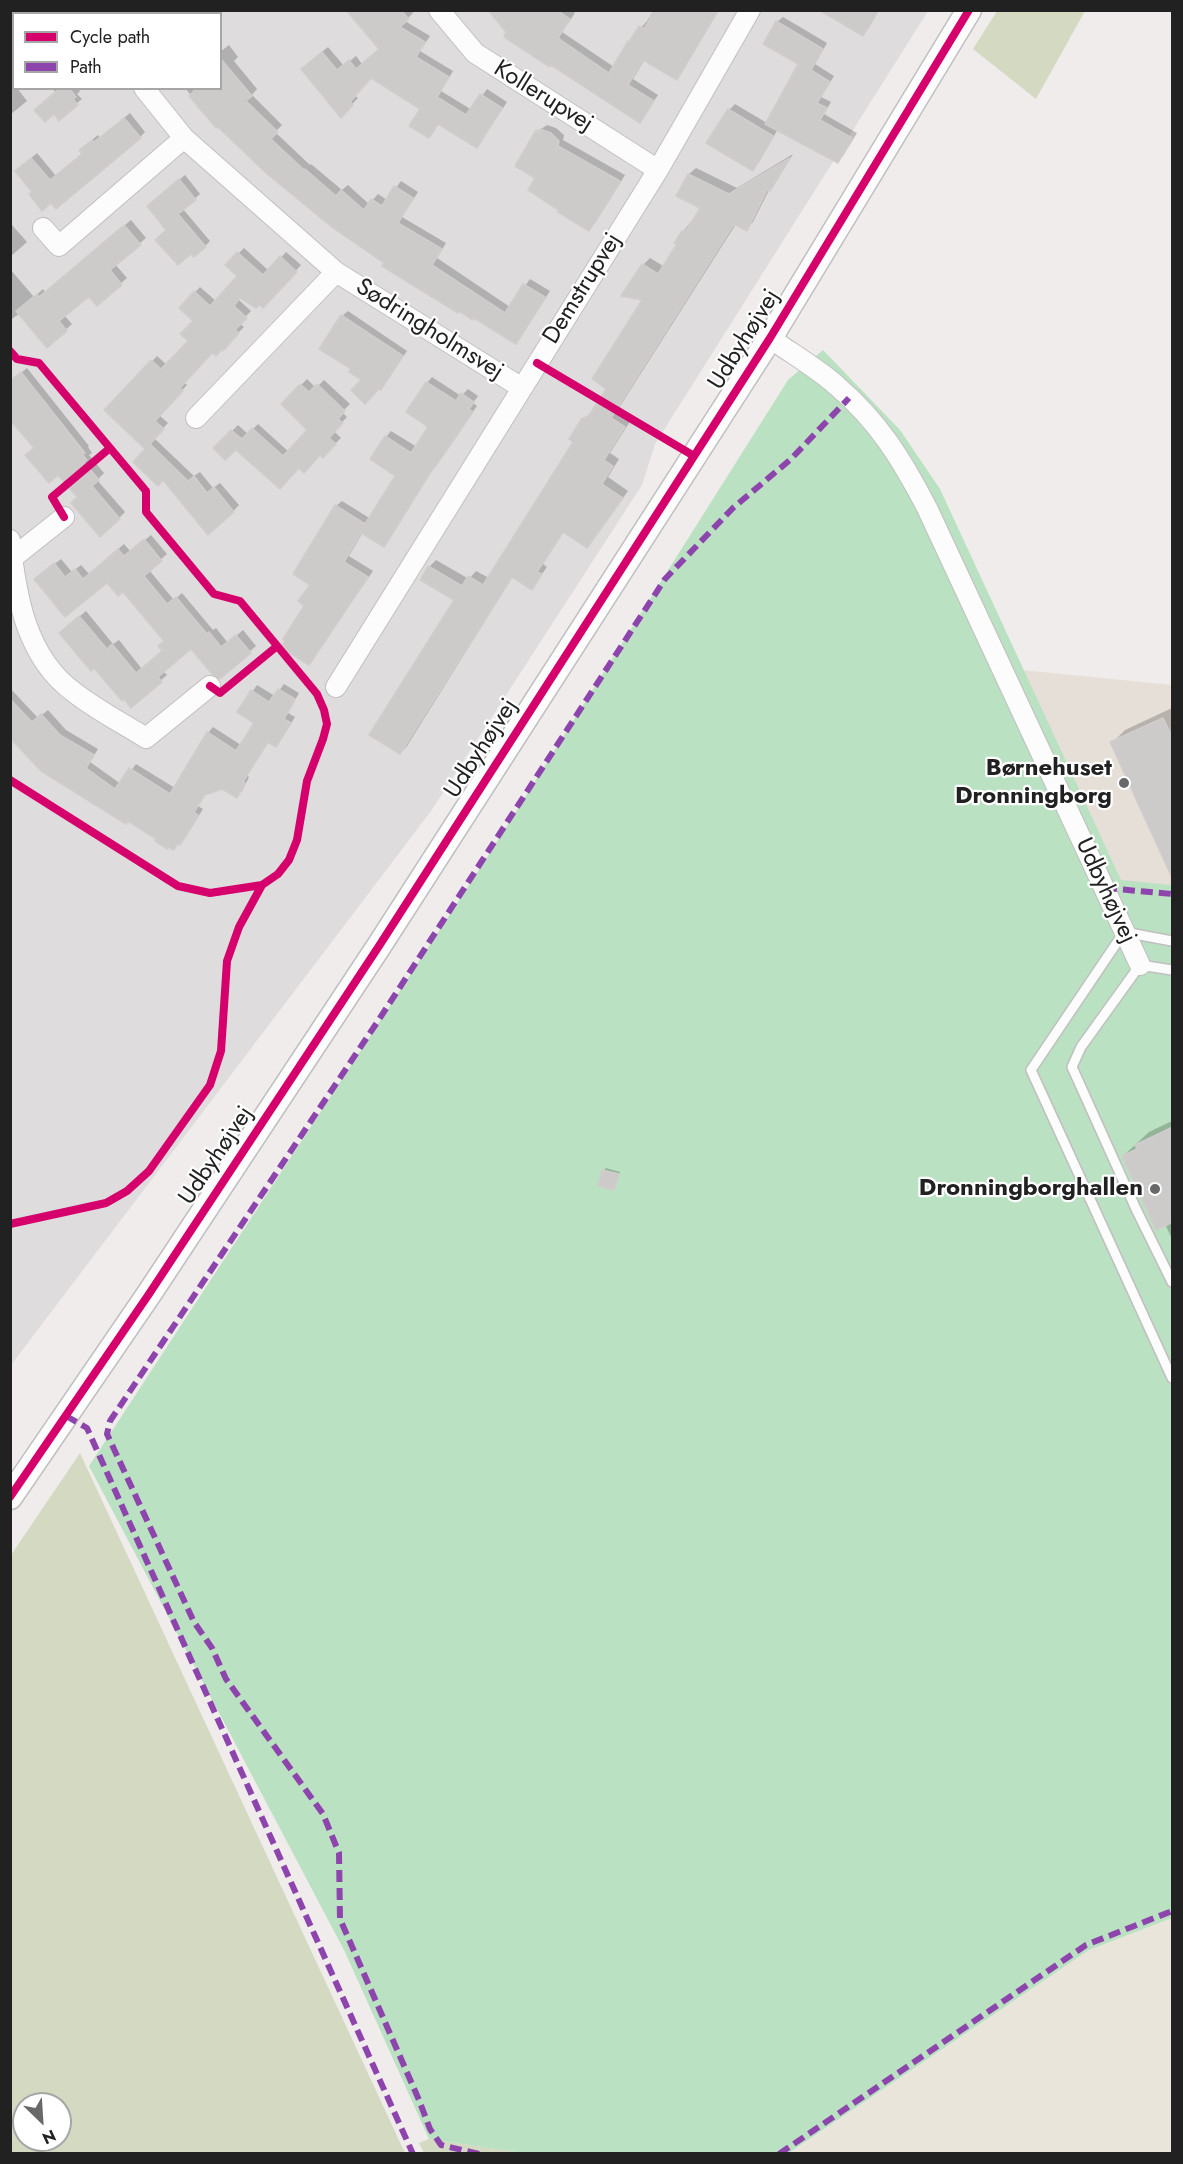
<!DOCTYPE html>
<meta charset="utf-8">
<style>
body{margin:0}
#map{position:relative;width:1183px;height:2164px;overflow:hidden;background:#efeceb;font-family:Jost,sans-serif}
canvas{display:block}
.frame{position:absolute;inset:0;border:12px solid #212121;pointer-events:none}
.legend{position:absolute;left:12px;top:12px;width:210px;height:78px;box-sizing:border-box;background:#fff;border:2px solid #a6a6a6;margin:0;padding:8px 10px;list-style:none;font-size:18px;color:#212121}
.legend li{display:flex;align-items:center;gap:12px;height:30px}
.legend b{width:30px;border:2px solid #a6a6a6}
.north{position:absolute;left:12px;top:2092px;width:60px;height:60px;box-sizing:border-box;background:#fff;border:2px solid #a6a6a6;border-radius:50%;rotate:155deg;font-size:16px;font-weight:700;line-height:24px;text-align:center;color:#212121}
.north::after{content:'';display:block;margin:auto;width:21px;height:27px;background:#696868;clip-path:polygon(50% 0,100% 100%,50% 72%,0 100%)}
</style>
<div id="map">
<canvas width="1183" height="2164"></canvas>
<div class="frame"></div>
<ul class="legend">
<li><b style="height:8px;background:#d6006c"></b>Cycle path</li>
<li><b style="height:8px;background:#8e44ad"></b>Path</li>
</ul>
<div class="north">N</div>
</div>
<script>
const ctx = document.querySelector('canvas').getContext('2d');
ctx.lineJoin = 'round';
function paint(path, color) { ctx.fillStyle = color; ctx.fill(path, 'evenodd'); }
function strokePath(path, color, width, dash) { ctx.strokeStyle = color; ctx.lineWidth = width; ctx.lineCap = dash ? 'butt' : 'round'; ctx.setLineDash(dash || []); ctx.stroke(path); }
function drawText(font, color, halo, rows, align = 'center') {
  ctx.font = font + ' Jost,sans-serif'; ctx.lineWidth = 4.5; ctx.setLineDash([]); ctx.textBaseline = 'middle'; ctx.strokeStyle = halo; ctx.fillStyle = color; for (const [text, x, y, turn = 0] of rows) {
    ctx.save(); ctx.translate(x, y); ctx.rotate((+turn || 0) * Math.PI / 180); ctx.textAlign = isNaN(turn) ? turn : align; if (halo) ctx.strokeText(text, 0, 0); ctx.fillText(text, 0, 0); ctx.restore();
  }
}
paint(new Path2D(`
 M11 11H928L655 444 642 485 431 811 11 1365ZM14 14H220V88H14Z`), '#dedcdc');
paint(new Path2D(`
 M1022 670 1172 685V885L1121 881Z`), '#e6dfd8');
paint(new Path2D(`
 M1172 1918V2153L789 2154 1089 1950Z`), '#eae5db');
paint(new Path2D(`
 M997 11H1085L1036 99 973 49Z
 M80 1453 405 2153H11V1555ZM24 2104H60V2140H24Z
 M429 2139 523 2153H424L419 2143Z`), '#d4dac2');
paint(new Path2D(`
 M823 350 900 430 940 489 1121 880 1172 885V1918L1089 1950 789 2153H523L429 2139 345 1952 89 1466 488 856 788 380Z`), '#bae1c1');
paint(new Path2D(`
 M13 10H39L36 14H14Z
 M137 10H181L178 14H139Z
 M349 10H411L413 13 405 21 430 36 420 51 453 71 441 91 472 110 487 89 507 102 477 147 439 123 428 136 422 108 371 77 355 96 358 98 341 116 308 63 328 47 344 66 356 56 362 64 381 48Z
 M533 10H571L575 13 562 32 614 67 629 42 647 21 654 10H719L682 72 676 78 645 59 633 79 658 95 640 121 508 32Z
 M822 10H879L868 29 862 35Z
 M783 17 827 43 815 64 834 76 821 97 831 102 824 114 857 133 843 156 838 161 778 129 759 162 753 169 729 110 735 104 767 123 800 63 777 22Z
 M229 45 238 57 234 61 257 89 252 95 282 125 275 132 310 165 311 164 342 190 348 185 369 204 378 194 387 200 401 181 418 192 402 217 446 243 437 258 510 307 530 279 550 291 521 337 516 342 387 262 218 125 216 126 185 88H220V52Z
 M12 83 14 88H17L27 101 10 115V85Z
 M52 88H78L80 91 77 94 82 99 59 118 56 93Z
 M130 113 145 132 140 137 51 201 34 192 22 166 37 153 56 176 84 154 86 145 98 135 100 138Z
 M547 125 556 128 564 135 563 140 625 175 595 223 589 229 537 178 538 131Z
 M793 154 776 182 769 190 753 222 746 229 736 224 617 411 631 420 610 453 619 459 608 477 628 491 593 539 564 531 543 564 547 567 532 588 513 576 407 746 400 753 456 599 429 567 436 560 469 579 476 571 489 578 575 441 583 419 594 411 608 389 645 298 643 265 650 258 665 267 679 244 683 232 702 207 689 174 696 168 737 188Z
 M185 175 200 194 183 209 210 241 205 246 168 230 154 202Z
 M131 220 146 238 115 264 127 278 97 304 89 294 64 315 72 324 47 346 20 313 12 319 10 316V269L34 297 43 289 45 292Z
 M12 225 27 242 10 257V226Z
 M244 248 269 271 286 252 301 265 263 306 241 297 239 300 251 311 239 323 244 327 223 348 213 351 184 382 187 385 159 415 168 423 154 438 194 476 200 472 213 488 220 483 239 505 228 517 106 410 157 356 167 365 190 341 195 321 181 307 200 287 216 301 239 276 227 265Z
 M348 311 407 351 381 388 363 380 353 368 342 316Z
 M27 368 89 446 88 447 92 453 89 455 104 473 97 480 125 512 119 518 79 497 35 448 15 378Z
 M432 377 461 396 468 389 478 396 473 403 477 406 435 465 389 540 383 545 363 532 349 556 373 571 309 663 305 606 336 506 342 501 371 519 398 476 386 437 391 431 417 447 430 427 427 383Z
 M307 379 316 388 324 380 350 404 342 412 347 417 334 431 341 438 323 456 320 453 299 466 236 447 215 448 238 425 248 434 258 424 289 452 309 430 283 404Z
 M151 535 167 554 149 570 174 600 182 593 213 630 216 628 228 643 243 630 256 646 220 677 192 647 163 671 167 675 131 706 67 627 86 611 113 644 119 640 142 669 164 651 166 641 123 590 107 581 65 615 42 574 61 559 72 572 81 565 89 574 124 544 131 552Z
 M284 684 299 693 288 713 295 717 281 740 275 745 269 741 247 776 249 777 242 791 237 796 222 787 207 792 198 806 203 809 185 838 173 848 10 736V688L38 718 48 710 66 730 98 749 90 762 121 784 136 764 175 788 208 733 213 727 241 745 256 722 239 711 257 685 275 696Z
 M1172 708V873L1112 743 1125 730Z
 M1172 1121V1239L1165 1224 1123 1156 1149 1132Z
 M606 1168 620 1172 616 1185 614 1188 603 1171Z`), '#0003');
const building = new Path2D(`
 M346 10H401L409 19 400 27 425 42 416 57 449 77 437 97 466 115 480 94 502 108 477 148 438 124 429 138 409 126 420 109 371 78 350 102 353 105 341 118 301 69 322 52 337 70 349 60 356 69 379 49Z
 M488 10H557L570 19 558 38 609 73 628 41 629 42 639 26 644 29 655 10H718L677 80 643 60 628 85 654 101 640 123 551 65 550 67 504 37 506 32Z
 M819 10H878L863 36Z
 M776 21 823 49 811 70 830 82 817 103 827 108 820 120 852 138 838 163 765 124 798 64 763 44Z
 M220 58 252 96 246 101 278 132 271 139 304 170 305 169 336 196 341 190 364 210 371 199 382 206 394 186 413 198 398 223 442 249 432 265 505 313 523 284 545 297 516 344 474 318 472 320 459 311 458 313 382 266 384 263 333 228 266 173 218 127 216 128 189 96 197 88H220Z
 M60 88H69L76 97 73 99 78 105 59 121 54 114 45 122 34 110Z
 M728 109 773 136 753 171 706 143Z
 M124 118 141 138 56 209 51 203 42 211 29 194 32 192 15 171 31 158 50 180 82 154 79 150 92 140 94 142Z
 M540 129 551 133 559 141 558 146 620 181 589 231 558 212 560 211 528 190 535 178 515 166 536 130 539 132Z
 M790 158 770 191 767 190 747 231 734 224 611 418 625 427 604 460 613 466 602 484 623 498 587 548 563 532 537 572 542 574 532 590 512 577 400 754 369 735 454 600 420 580 428 566 462 586 468 576 483 585 573 442 569 439 582 418 588 417 606 389 592 379 642 300 621 296 642 264 658 274 677 244 674 243 682 231H686L700 208 676 196 688 174 729 194Z
 M179 179 196 200 178 214 206 247 194 257 191 254 178 265 155 240 166 230 147 206Z
 M124 225 141 245 110 270 122 285 97 306 89 297 59 321 67 331 47 348 16 311 37 294 39 297Z
 M237 252 263 275 280 256 297 272 263 308 259 305 256 308 240 298 234 306 247 318 235 330 239 333 223 351 222 349 216 356 212 353 180 388 183 391 155 421 164 429 150 444 188 481 194 476 207 493 214 487 234 512 208 535 163 480 158 486 133 462 145 449 104 410 151 360 161 369 188 341 180 334 193 321 179 308 194 291 210 306 237 276 225 265Z
 M341 315 403 356 381 390 379 389 365 404 351 390 361 380 349 372 351 369 319 349Z
 M21 372 85 453 82 454 87 460 84 462 99 480 92 486 120 519 100 537 71 503 77 497 58 475 49 483 25 455 34 448 10 420V381Z
 M426 382 456 401 461 393 474 402 469 409 473 412 435 467H434L384 547 361 533 344 562 368 577 309 665 288 652 283 644 285 642 283 639 304 606 298 601 310 585 293 574 335 505 365 524 395 476 370 459 385 436 411 453 428 427 406 412Z
 M300 384 309 392 317 384 345 411 338 419 343 423 329 438 336 444 323 458 320 455 304 473 299 468 280 489 236 450 225 460 213 448 231 430 242 439 252 428 283 456 307 430 281 404Z
 M144 539 162 561 144 576 167 604 176 597 207 634 209 632 221 647 236 635 251 653 220 679 213 675 191 649 158 677 162 682 131 708 124 699 122 701 94 668 91 671 59 633 79 616 107 649 112 644 136 673 162 651 158 646 164 641 123 592 118 596 107 583 65 617 34 579 54 563 65 577 75 569 83 579 118 549 124 556Z
 M278 689 295 699 284 719 291 723 276 747 267 742 243 782 245 783 237 798 222 789 205 795 194 812 198 815 180 845 177 844 174 850 168 847 167 849 155 841 156 839 128 821 126 824 41 771 10 738V699L32 722 41 714 60 735 94 755 86 768 115 789 129 768 170 794 207 732 236 751 254 723 237 712 251 690 269 702Z
 M1163 718 1173 738V880L1110 742Z
 M1173 1127V1222L1156 1230 1122 1156 1137 1149 1135 1145Z
 M602 1170 619 1174 614 1190 598 1186Z`);
paint(building, '#cdcaca');
strokePath(building, '#d2cdcc', 1.5);
const service = new Path2D(`
 M1172 941 1124 932 1031 1070 1172 1378
 M1172 970 1140 965 1081 1047 1072 1067 1136 1209 1172 1282`);
const minor = new Path2D(`
 M83 10 85 14
 M439 10 475 53 658 170
 M144 88 184 138 336 272 522 388
 M43 228 59 246 184 138
 M770 338C792 354 817 368 837 386 879 422 902 460 927 508L1140 965
 M196 418 336 272
 M10 540C16 596 26 658 75 693 97 710 122 723 146 738L210 686
 M10 560 64 517
 M336 687 658 170 750 10`);
const tertiary = new Path2D(`
 M10 1497 149 1294 379 946 770 338 969 10`);
strokePath(service, '#c1bfbf', 12);
strokePath(minor, '#c1bfbf', 22);
strokePath(tertiary, '#c1bfbf', 27);
strokePath(service, '#fdfcfc', 9);
strokePath(minor, '#fdfcfc', 20);
strokePath(tertiary, '#fdfcfc', 24);
strokePath(new Path2D(`
 M1105 888 1172 894
 M66 1416 87 1428 413 2154
 M479 2154 441 2145 430 2129 419 2100 340 1919 339 1853 323 1814 226 1679 212 1648 194 1622 107 1434 110 1421 378 1021 665 579 733 508 791 459 849 398
 M779 2154 1086 1945 1172 1911`), '#8e44ad', 6, [12, 6]);
strokePath(new Path2D(`
 M10 351 17 359 39 363 146 491V512L214 594 240 601 317 694 324 710 327 724 323 739 307 781 297 840 289 860 278 874 262 885 210 893 178 886 10 780
 M537 363 694 456
 M64 517 52 497 110 448
 M210 686 220 693 276 647
 M10 1224 106 1203 127 1191 149 1171 210 1085 221 1051 227 961 239 927 262 885
 M10 1497 149 1294 379 946 770 338 969 10`), '#d6006c', 8);
for (const [x, y, r, color] of [
 [1124,783,6,"#696868"],
 [1155,1189,6,"#696868"]
]) { const dot = new Path2D(); dot.arc(x, y, r, 0, 2 * Math.PI); ctx.fillStyle = color; ctx.fill(dot); strokePath(dot, '#fff', 2); }
drawText('24px', '#212121', '#fff', [
 ["Kollerupvej",543,97,32],
 ["Demstrupvej",583,289,-58],
 ["Sødringholmsvej",429,330,32],
 ["Udbyhøjvej",745,340,-58],
 ["Udbyhøjvej",482,749,-57],
 ["Udbyhøjvej",1105,891,65],
 ["Udbyhøjvej",217,1156,-56]
]);
drawText('bold 24px', '#212121', '#fff', [
 ["Børnehuset",1112,769],
 ["Dronningborg",1112,797],
 ["Dronningborghallen",1143,1189]
], 'right');
</script>
